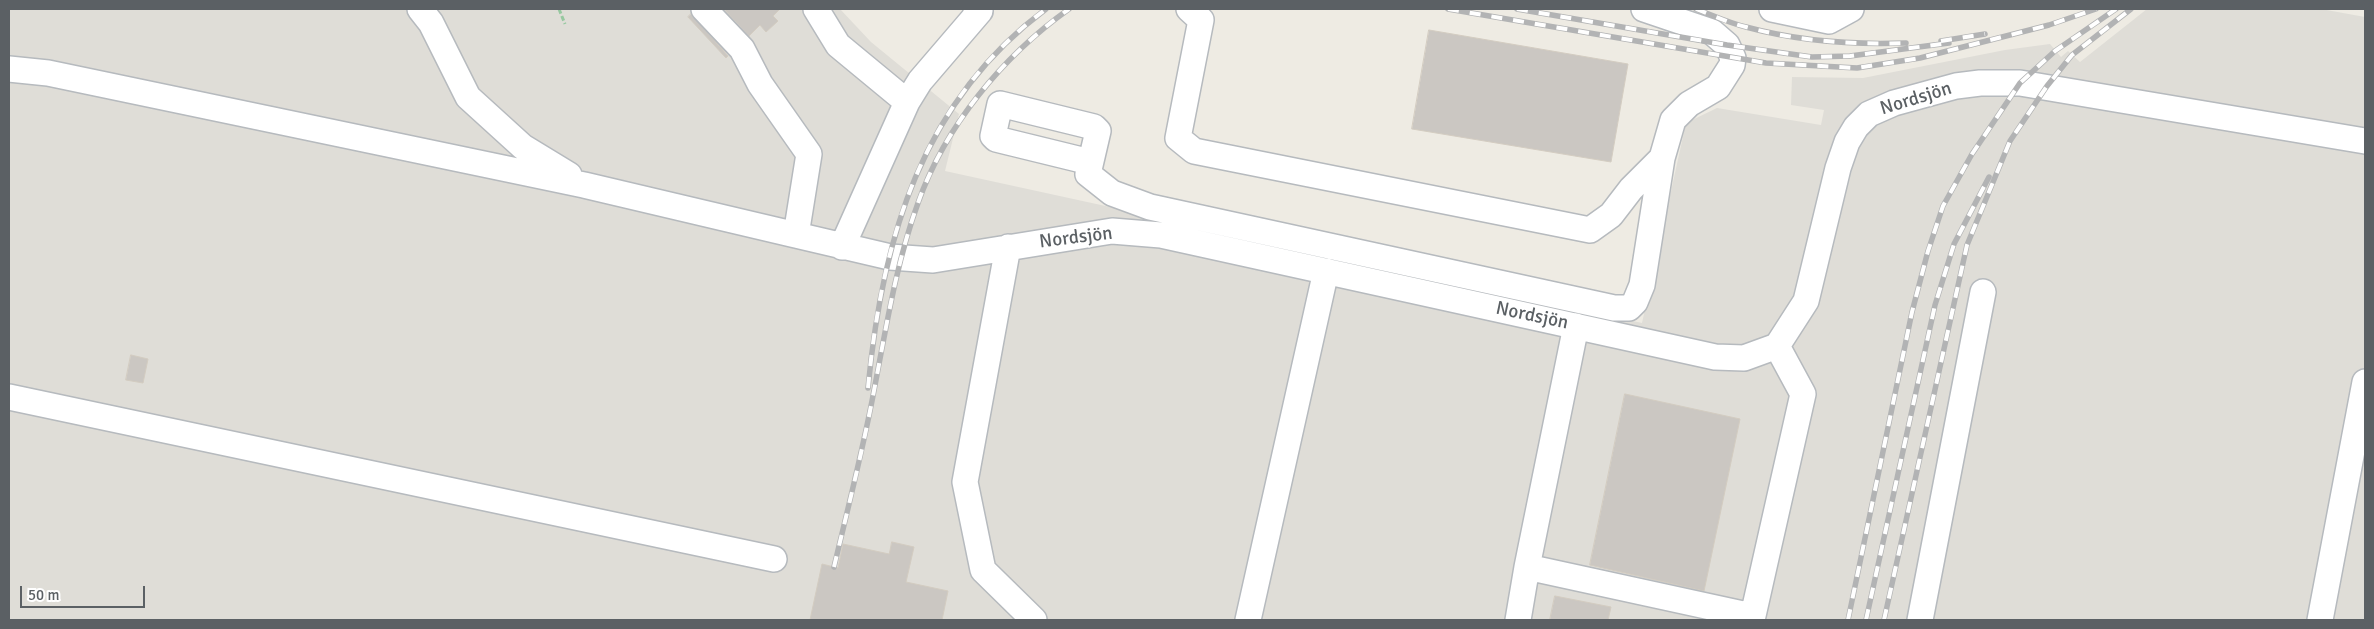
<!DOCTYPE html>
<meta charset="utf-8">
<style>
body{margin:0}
#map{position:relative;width:2374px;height:629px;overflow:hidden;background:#eeebe3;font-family:Signika,sans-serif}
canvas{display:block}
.frame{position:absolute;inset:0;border:10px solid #5b6064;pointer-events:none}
.scale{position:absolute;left:20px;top:586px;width:125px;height:22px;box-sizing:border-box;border:2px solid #5b6064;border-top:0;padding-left:6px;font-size:15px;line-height:18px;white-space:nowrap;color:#5b6064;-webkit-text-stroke:4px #fff;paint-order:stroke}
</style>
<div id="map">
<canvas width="2374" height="629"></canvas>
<div class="frame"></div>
<div class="scale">50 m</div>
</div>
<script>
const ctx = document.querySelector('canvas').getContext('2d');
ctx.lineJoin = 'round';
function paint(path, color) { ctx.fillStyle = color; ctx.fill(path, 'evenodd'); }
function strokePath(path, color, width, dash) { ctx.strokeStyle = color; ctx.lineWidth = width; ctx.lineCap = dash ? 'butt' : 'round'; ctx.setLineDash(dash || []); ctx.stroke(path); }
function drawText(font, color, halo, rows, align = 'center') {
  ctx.font = font + ' Signika,sans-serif'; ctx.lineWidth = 4; ctx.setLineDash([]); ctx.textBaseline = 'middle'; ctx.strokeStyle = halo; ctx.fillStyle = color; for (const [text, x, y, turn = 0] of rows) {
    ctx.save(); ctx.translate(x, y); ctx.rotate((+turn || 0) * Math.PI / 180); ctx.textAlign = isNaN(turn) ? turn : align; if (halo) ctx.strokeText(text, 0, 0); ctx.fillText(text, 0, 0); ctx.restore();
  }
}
paint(new Path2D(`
 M9 9H840L871 42 959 114 945 171 1642 323 1686 123 1717 108 1821 125 1824 110 1791 105 1792 77 1863 78 2005 50 2050 44 2061 57 2068 51 2080 62 2147 9H2321L2365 17V620H9Z`), '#dfddd7');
const building = new Path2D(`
 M724 9H780L773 16 778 21 766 32 760 25 749 36Z
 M691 14 728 56 726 58 688 17Z
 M1429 30 1628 64 1611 162 1412 129Z
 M131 355 148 359 143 383 126 380Z
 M1625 394 1740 419 1704 591 1590 565Z
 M892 542 914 547 906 582 948 591 942 620H810L822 564 838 568 843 544 889 554Z
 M1555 596 1611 607 1608 620H1550Z`);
paint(building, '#cbc7c2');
strokePath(building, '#d3ccc1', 1);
const minor = new Path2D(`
 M420 9 431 23 468 97 523 147 569 175
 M704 9 742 49 760 84 809 154 796 235 890 257 933 260 1112 231 1161 235 1715 357 1744 358 1777 346 1806 301 1838 168 1847 142 1856 127 1869 114 1894 103 1956 86 1980 83H2020L2365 141
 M816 9 838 45 907 102 920 81 980 11 976 9
 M1189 9 1201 20 1178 138 1194 151 1590 230 1611 215 1631 189 1662 158 1673 120 1689 104 1718 87 1732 65 1733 58 1727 45 1712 32 1644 9
 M1772 9 1829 21 1851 9
 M9 69 48 73 584 185 796 235
 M1090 162 996 139 993 136 1000 104 1094 127 1098 131 1088 174 1112 193 1150 207 1614 308H1629L1635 302 1642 285 1662 158
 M842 247 907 102
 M1008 247 965 482 983 570 1034 620
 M9 397 774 559
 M1527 567 1576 326
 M1248 620 1326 271
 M1518 620 1527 567 1752 616
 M1752 620 1803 394 1777 346
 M1920 620 1983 292
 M2320 620 2365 382`);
strokePath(minor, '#b6babe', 28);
strokePath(new Path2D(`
 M559 9 565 24`), '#97c8a0', 3, [5, 2.5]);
strokePath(minor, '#fff', 25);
const rail = new Path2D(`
 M1448 9 1766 63 1857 68 1920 58 2049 25 2096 9
 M1517 9 1727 45 1812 57 1850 56 1949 43
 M1696 9C1712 15 1729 23 1746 27 1798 41 1852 45 1906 43
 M1941 41 1985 34
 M868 388C882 239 921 102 1046 9
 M834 567C847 512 861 457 872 401 885 335 895 266 918 203 945 126 1003 56 1069 9
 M1848 620 1912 312 1928 251 1943 206 1972 154 2020 83 2055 51 2116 9
 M1866 620 1935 305 1954 244 1989 177
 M1884 620 1967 245 2010 141 2047 86 2072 55 2131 9`);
strokePath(rail, '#b2b3b4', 5.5);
strokePath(rail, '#fff', 4, [11]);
drawText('19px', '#5b6064', '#fff', [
 ["Nordsjön",1916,99,-17],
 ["Nordsjön",1076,238,-7],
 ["Nordsjön",1532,316,12]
]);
</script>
